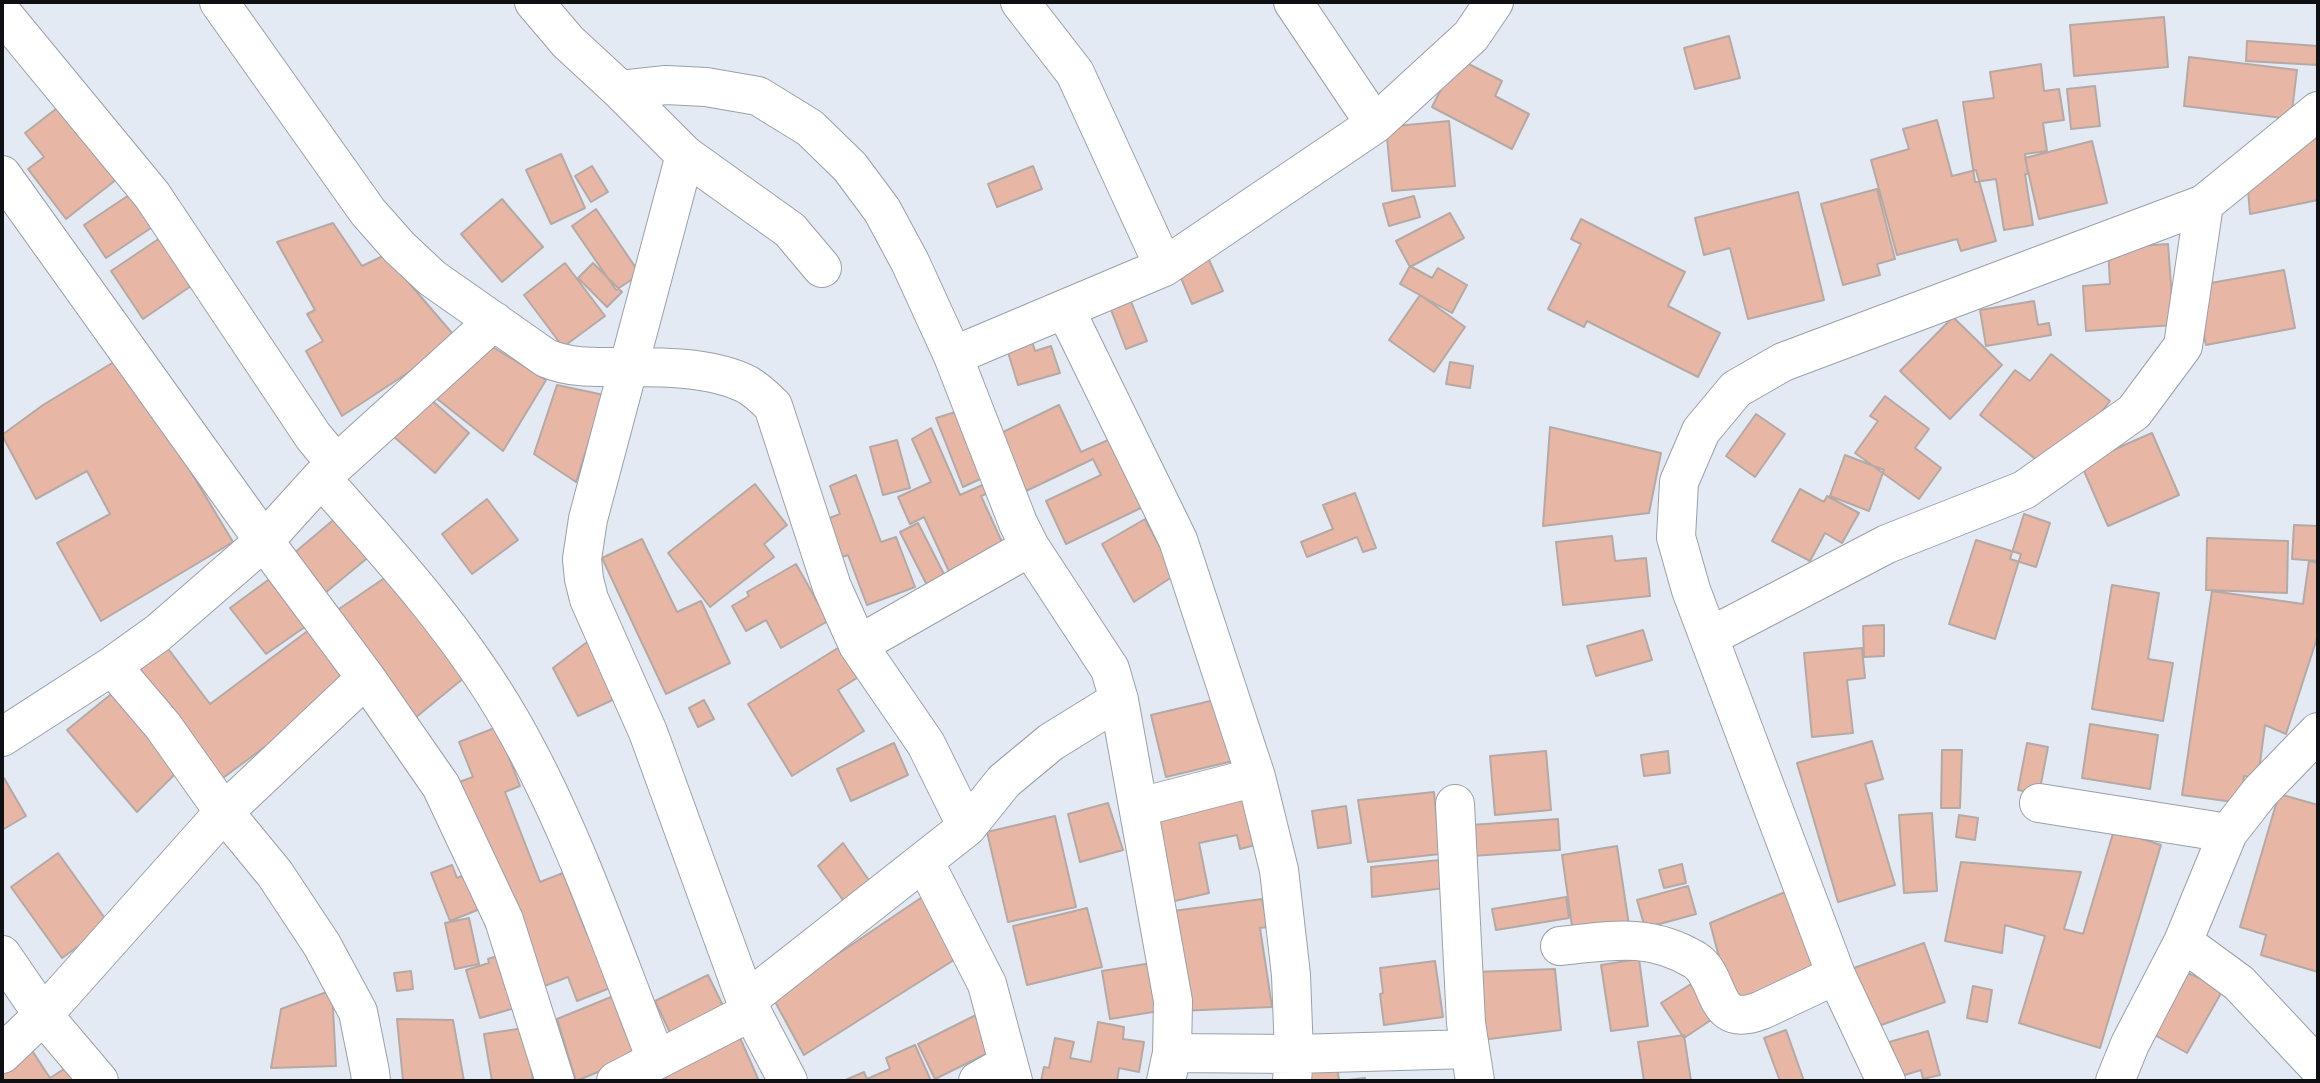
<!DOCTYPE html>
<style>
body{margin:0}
#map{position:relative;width:2320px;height:1083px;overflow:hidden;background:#e4eaf4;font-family:Mulish,sans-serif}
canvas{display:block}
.frame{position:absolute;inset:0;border:4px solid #0f1014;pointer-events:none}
</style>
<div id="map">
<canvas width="2320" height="1083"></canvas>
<div class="frame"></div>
</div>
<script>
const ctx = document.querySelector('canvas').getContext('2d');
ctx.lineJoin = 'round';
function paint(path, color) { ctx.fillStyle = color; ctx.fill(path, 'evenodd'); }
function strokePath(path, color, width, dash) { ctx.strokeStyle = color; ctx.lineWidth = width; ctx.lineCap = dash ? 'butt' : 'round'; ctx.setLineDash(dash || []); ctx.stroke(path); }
const building = new Path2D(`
 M2164 17 2168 67 2074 76 2070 25Z
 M1729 36 1740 78 1695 89 1684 48Z
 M2247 41 2318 46V65L2246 61Z
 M2189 57 2297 70 2291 119 2184 106Z
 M1457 58 1502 81 1495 96 1529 114 1512 149 1432 107Z
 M2041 64 2044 91 2059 89 2064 120 2043 123 2047 151 2025 154 2028 174H2025L2033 225 2004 230 1996 179 1975 182 1963 102 1994 98 1990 72Z
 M2095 86 2100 126 2071 129 2067 89Z
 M61 105 117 179 66 219 28 169 44 157 25 133Z
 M1937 120 1952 176 1976 170 1996 241 1961 251 1957 239 1897 255 1871 160 1909 149 1903 129Z
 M1449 121 1455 186 1392 191 1386 127Z
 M2318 125V200L2250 214 2247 178Z
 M2092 141 2107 203 2039 219 2025 158Z
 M561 154 585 208 551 224 526 170Z
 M592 166 608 192 591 202 575 176Z
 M1033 166 1042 189 997 207 988 184Z
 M138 189 160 222 106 258 84 225Z
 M1877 189 1895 259 1877 264 1880 275 1843 285 1821 204Z
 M1798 192 1824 300 1748 319 1730 248 1704 255 1695 218Z
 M1414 196 1420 217 1389 226 1383 204Z
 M502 199 543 247 502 282 461 234Z
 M596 209 640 274 616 290 572 226Z
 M1450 213 1464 238 1410 267 1396 241Z
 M1581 219 1685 272 1668 306 1720 333 1698 377 1587 321 1584 327 1548 309 1581 244 1571 239Z
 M333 223 362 266 385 255 458 340 342 416 306 351 323 341 307 314 315 310 277 242Z
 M163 236 194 284 143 319 111 271Z
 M2168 244 2174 325 2086 331 2083 286 2110 284 2108 248Z
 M1206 253 1223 291 1192 304 1176 266Z
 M565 263 605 316 563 347 524 295Z
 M593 263 622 292 607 307 578 278Z
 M1410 266 1432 278 1438 268 1467 285 1452 313 1400 284Z
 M2284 270 2295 328 2206 345 2194 286Z
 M1128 294 1147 341 1126 349 1108 302Z
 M1420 295 1465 327 1434 372 1389 340Z
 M2034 301 2038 325 2049 323 2051 335 1986 346 1980 310Z
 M1953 317 2002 365 1950 419 1900 371Z
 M1029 332 1035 351 1051 346 1060 373 1018 385 1004 339Z
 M488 344 546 380 503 451 436 398Z
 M2051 354 2110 401 2053 473 1980 415 2015 370 2030 381Z
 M122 357 233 542 101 621 57 543 110 514 87 471 36 499 2 435 43 405Z
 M1450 362 1473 366 1470 388 1446 384Z
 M557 385 604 395 576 482 534 454Z
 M1885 396 1929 429 1915 448 1941 468 1919 499 1855 453 1878 421 1870 416Z
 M428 397 469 433 435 473 393 436Z
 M1059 405 1081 452 1115 437 1147 505 1066 544 1046 501 1101 475 1093 459 1026 491 999 434Z
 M962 410 989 475 963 487 936 418Z
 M1756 414 1785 434 1755 477 1726 456Z
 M1550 427 1661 453 1649 513 1543 526Z
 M931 428 960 495 996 479 1000 488 981 496 1006 551 951 576 924 517 910 524 898 497 931 482 912 439Z
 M2152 433 2179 495 2108 526 2081 464Z
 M897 440 910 488 883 495 870 447Z
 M1845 455 1884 470 1869 511 1830 496Z
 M856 475 881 542 896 537 915 587 867 605 848 555 833 560 819 522 840 514 830 486Z
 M755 484 787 525 764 544 774 557 710 607 668 553Z
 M1800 489 1824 502 1827 496 1859 513 1842 543 1825 533 1810 561 1772 541Z
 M1355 493 1376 548 1363 552 1357 537 1307 557 1301 542 1333 529 1323 505Z
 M487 499 518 540 472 574 442 534Z
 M2024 514 2050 523 2036 567 2010 559Z
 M338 516 371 555 325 593 293 554Z
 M1145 519 1175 575 1134 602 1102 544Z
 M918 523 948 582 930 591 900 532Z
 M2294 525 2318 526V561L2292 559Z
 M1612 536 1615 561 1646 558 1650 596 1563 605 1556 542Z
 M2207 538 2288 541 2287 593 2206 590Z
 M642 539 677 612 701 601 730 663 666 694 602 558Z
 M1976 540 2021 554 1995 639 1949 624Z
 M2309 561 2318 563V635L2286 734 2265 725 2258 778 2244 776 2241 803 2182 795 2212 591 2303 604Z
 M796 564 828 621 781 648 766 620 746 631 732 606 749 596 747 592Z
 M279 572 312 622 266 654 230 608Z
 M389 575 465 677 415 718 336 611Z
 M2112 585 2159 593 2148 659 2173 663 2163 721 2092 709Z
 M317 624 358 678 212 786 129 674 166 646 210 704Z
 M1884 625V656L1864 657 1863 626Z
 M1643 630 1652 660 1596 676 1587 646Z
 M591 639 619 697 578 716 553 668Z
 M841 646 860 676 838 690 864 731 792 776 748 704Z
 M1862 648 1865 678 1847 680 1853 733 1812 737 1804 653Z
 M115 691 177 772 137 812 67 730Z
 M1223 698 1237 760 1166 777 1151 715Z
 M704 700 714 719 698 727 689 708Z
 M2090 724 2158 735 2150 789 2082 778Z
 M497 727 520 786 505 792 540 882 563 873 587 934 599 929 620 984 577 1001 568 977 539 988 459 782 473 777 459 742Z
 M1872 741 1883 779 1865 784 1895 885 1838 902 1797 763Z
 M894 743 908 775 851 801 837 769Z
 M2027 743 2048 747 2039 794 2018 790Z
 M1942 750H1962L1960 808H1941Z
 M1546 751 1551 810 1495 815 1490 756Z
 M1668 751 1670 773 1644 776 1641 755Z
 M4 778 26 816 2 830V779Z
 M1434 792 1440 854 1368 862 1358 800Z
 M1249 794 1259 844 1240 849 1237 835 1199 843 1209 893 1166 903 1149 815Z
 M2279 794 2318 805V972L2261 955 2266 935 2240 927Z
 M1108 803 1123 850 1080 862 1068 814Z
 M1346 806 1351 843 1318 848 1312 811Z
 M1932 813 1937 891 1904 893 1899 815Z
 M1959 815 1978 818 1975 840 1956 837Z
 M1055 816 1076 907 1008 922 987 832Z
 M1558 819 1560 850 1472 856 1470 825Z
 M2114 830 2161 845 2100 1048 2019 1023 2045 936 2005 925 2002 953 1945 941 1961 862 2081 872 2064 929 2083 934Z
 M843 843 875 889 851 911 818 866Z
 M1617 846 1629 925 1573 933 1562 855Z
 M58 853 109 924 62 958 11 887Z
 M1440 860 1445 888 1372 897 1371 867Z
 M1682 864 1686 883 1664 888 1659 870Z
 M452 865 457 878 476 870 490 905 450 921 431 873Z
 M1688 886 1696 914 1645 928 1637 900Z
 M934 889 965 953 804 1055 773 998Z
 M1790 890 1818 975 1731 1002 1710 923Z
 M1566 897 1569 918 1496 930 1492 909Z
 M1262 899 1268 927 1260 928 1272 1007 1179 1011 1166 912Z
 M1087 908 1102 967 1027 985 1013 926Z
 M469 918 479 964 455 969 445 923Z
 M1924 943 1945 1002 1873 1028 1851 969Z
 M506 953 522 1006 480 1018 466 970 489 963 488 959Z
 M1639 959 1648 1026 1611 1031 1601 965Z
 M1435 961 1443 1017 1384 1025 1380 994 1383 993 1380 968Z
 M1158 962 1165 1010 1110 1019 1102 971Z
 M1555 969 1561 1030 1481 1040 1473 972Z
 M411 971 413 989 397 991 394 973Z
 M2185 972 2224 988 2187 1053 2151 1033Z
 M708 975 728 1016 675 1043 655 1001Z
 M1691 984 1714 1018 1684 1038 1661 1003Z
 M1973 986 1992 990 1987 1022 1967 1018Z
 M332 990 336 1066 271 1068 281 1009Z
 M616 995 637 1056 576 1081 557 1019Z
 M978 1014 996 1049 935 1079 918 1044Z
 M397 1019 453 1020 464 1081H403Z
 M1098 1022 1124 1027 1123 1039 1144 1042 1139 1072 1119 1068 1117 1081H1041L1044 1067 1049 1068 1055 1038 1074 1042 1070 1058 1091 1062Z
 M531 1027 543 1067 531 1069 533 1081H492L484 1034Z
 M1786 1030 1804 1081H1780L1764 1038Z
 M737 1031 759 1081H667L660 1065Z
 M1928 1031 1940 1075 1923 1079 1921 1070 1892 1079 1882 1044Z
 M1684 1035 1691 1081H1644L1638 1042Z
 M915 1045 931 1081H843L864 1072 867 1079 890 1069 886 1058Z
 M31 1049 50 1078 75 1062 87 1081H2V1069Z
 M1337 1065 1339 1081 1365 1078V1081H1304L1303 1068Z`);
paint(building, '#e7b6a4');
strokePath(building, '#b5a9a5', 2);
const minor = new Path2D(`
 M219 2 368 212 399 247 432 278 546 358C572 369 597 367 626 367 665 367 713 367 748 385 758 391 765 398 773 406L832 587 858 645 926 744 967 827
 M534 2 568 42 620 90 685 155 790 230 822 268
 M1020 2 1075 73 1164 267
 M1293 2 1375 124
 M2 13 152 195 313 436 336 464
 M620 90 666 85 706 87 758 96 810 128 850 167 882 210 910 262 953 356 1018 523 1030 547 1110 669 1119 700 1173 1001 1172 1053 1166 1081
 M685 155 588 519 582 559 584 579 589 599 648 732 746 1001 788 1081
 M2 175 264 541 366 678 441 786 504 920 555 1081
 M1065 309 1178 540 1256 777 1279 870 1291 975 1294 1054 1292 1081
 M953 356 1164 267 1375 124 1471 36 1494 2
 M321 478C389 554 460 632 511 721 572 827 611 945 656 1059
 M1709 637 1887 544 2024 490 2134 412 2183 346 2204 204
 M858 645 1030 547
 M112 666 163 726 224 812 275 874 322 945 358 1012 370 1072 371 1081
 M2 737 112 666 158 633 264 541 321 478 494 321
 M2039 803 2228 833
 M1455 804 1466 1023 1475 1081
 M1140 807 1256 777
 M924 861 987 984 1013 1081
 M2183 942 2239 983 2318 1067
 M1560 946C1611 941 1648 932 1695 960 1723 978 1710 1031 1762 1010L1836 975
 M2 955 43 1015 99 1081
 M746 1001 967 827 1004 781 1051 742 1119 700
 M1172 1053 1294 1054 1470 1049
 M2 1054 43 1015 224 812 366 678
 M616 1081 752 1011
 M978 1081 1008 1064
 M1886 1081 1836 975 1691 590 1676 537 1679 482 1701 431 1736 389 1783 362 2204 204 2318 111
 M2115 1081 2130 1044 2183 942 2228 833 2260 792 2318 732`);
strokePath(minor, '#9aa0a9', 40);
strokePath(minor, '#fff', 38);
</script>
